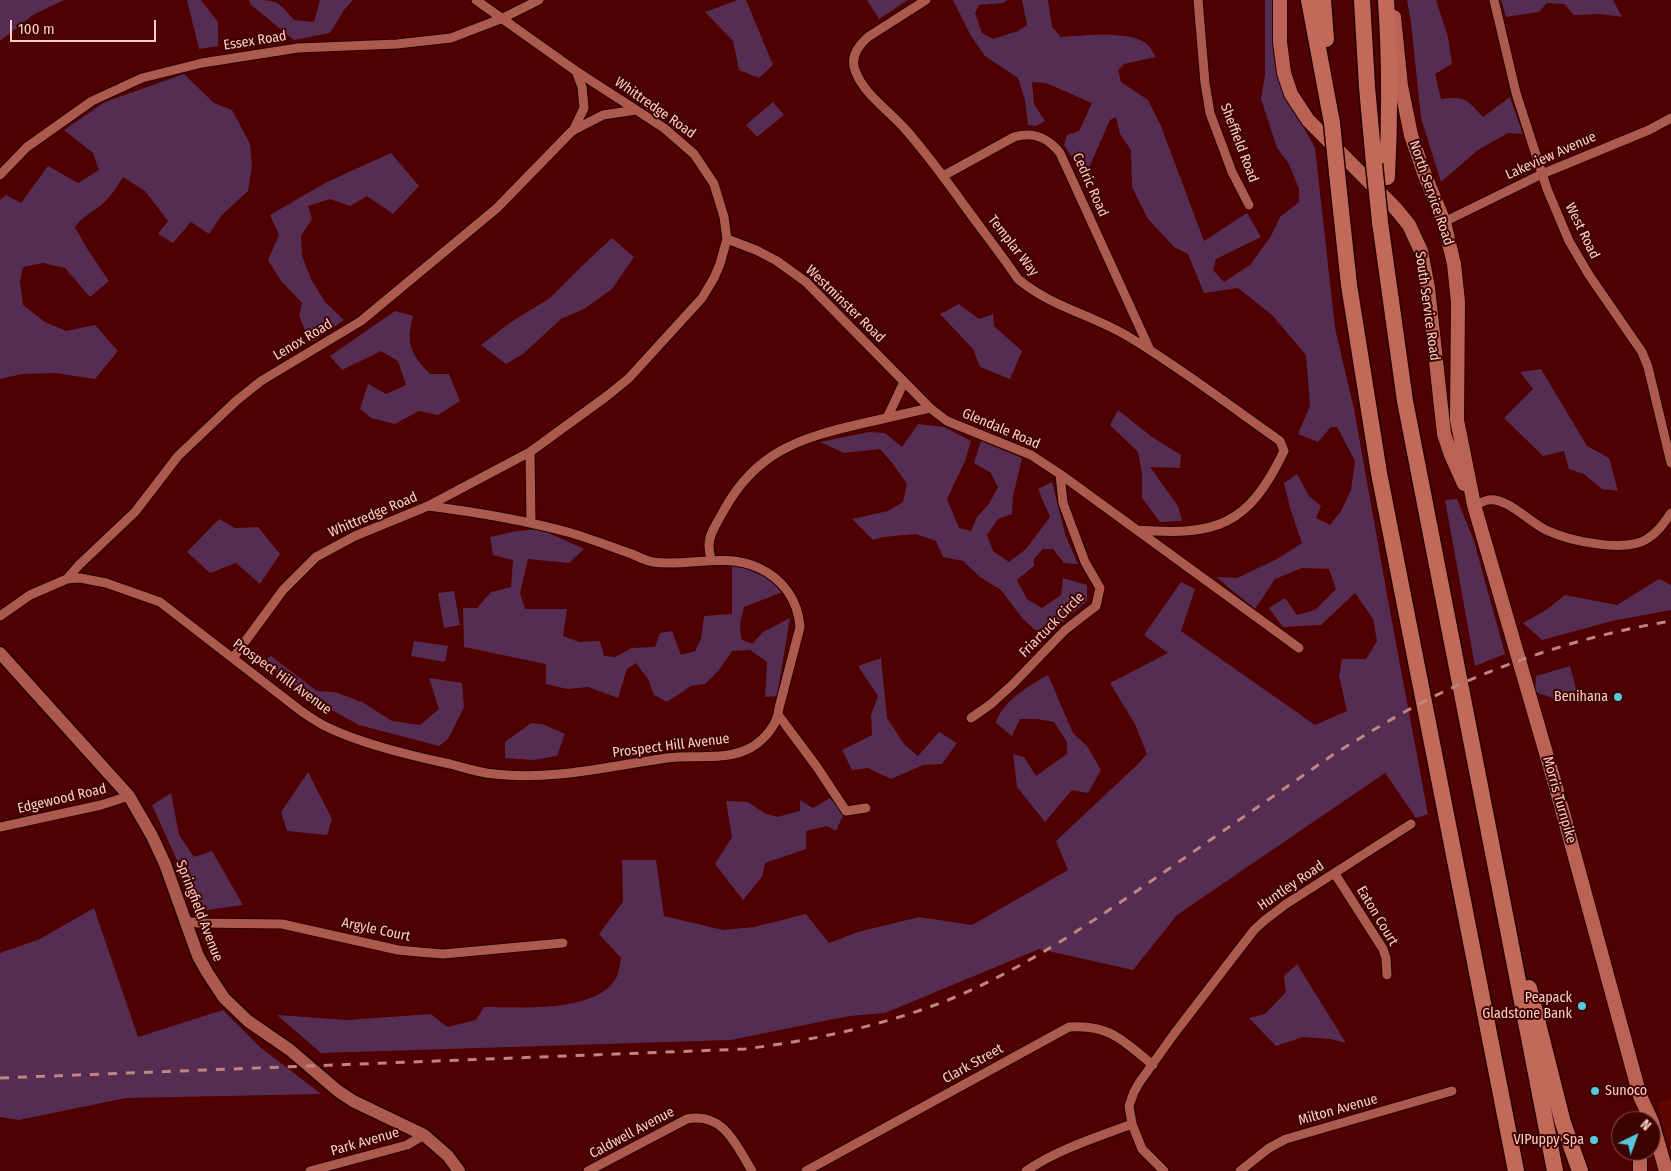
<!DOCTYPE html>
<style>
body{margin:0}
#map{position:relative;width:1671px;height:1171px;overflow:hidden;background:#4f0000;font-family:"Fira Sans Condensed",sans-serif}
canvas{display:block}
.north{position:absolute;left:1611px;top:1111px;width:50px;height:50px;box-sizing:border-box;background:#3c0301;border:1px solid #8a5550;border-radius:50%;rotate:42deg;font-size:14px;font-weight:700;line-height:20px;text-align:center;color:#fecfc6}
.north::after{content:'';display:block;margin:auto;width:18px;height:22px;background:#54cade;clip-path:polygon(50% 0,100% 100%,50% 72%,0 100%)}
.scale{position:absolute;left:10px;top:20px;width:146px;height:22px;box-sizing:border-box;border:2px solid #fecfc6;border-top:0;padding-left:6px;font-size:15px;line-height:18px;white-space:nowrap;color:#fecfc6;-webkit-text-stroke:4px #3c0301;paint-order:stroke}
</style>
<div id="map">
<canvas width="1671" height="1171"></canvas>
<div class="north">N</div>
<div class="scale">100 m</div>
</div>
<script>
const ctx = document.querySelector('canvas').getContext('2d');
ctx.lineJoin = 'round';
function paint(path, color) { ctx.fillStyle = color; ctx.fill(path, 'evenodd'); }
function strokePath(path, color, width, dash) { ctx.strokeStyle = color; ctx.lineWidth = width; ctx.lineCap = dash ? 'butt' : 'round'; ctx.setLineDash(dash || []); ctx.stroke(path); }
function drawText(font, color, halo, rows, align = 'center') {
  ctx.font = font + ' "Fira Sans Condensed",sans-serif'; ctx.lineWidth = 4; ctx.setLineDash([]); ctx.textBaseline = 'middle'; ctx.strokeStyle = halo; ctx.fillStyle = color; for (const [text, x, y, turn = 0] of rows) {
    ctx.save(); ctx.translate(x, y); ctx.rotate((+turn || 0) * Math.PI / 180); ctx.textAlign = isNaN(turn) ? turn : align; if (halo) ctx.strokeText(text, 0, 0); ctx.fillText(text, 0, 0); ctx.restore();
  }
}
paint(new Path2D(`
 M1671 1098V1153L1657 1103Z`), '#5e0601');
paint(new Path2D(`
 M0 0H64L33 15 0 41Z
 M187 0H201L218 22V46L199 49Z
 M249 0C278 0 277 0 294 20L314 22 320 0H353L344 10 330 33 294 40 251 5Z
 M738 0H746L773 65 759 78 739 70 733 41 705 12Z
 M867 0H908L879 19Z
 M953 0H1008L1003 3 979 5 975 13 982 33 993 39 1018 31 1027 25 1022 0H1048L1052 27 1061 37C1082 36 1130 30 1147 44 1151 47 1153 54 1156 57L1124 64 1118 70 1121 82 1148 100 1161 126 1204 241 1247 213 1261 237 1216 259 1213 270 1224 282 1250 265 1271 236 1280 217 1299 202V189L1289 164 1277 148 1261 99 1265 74V0H1278L1292 106 1315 148 1335 328 1354 409 1390 611 1428 814 1416 818 1385 773 1177 915 1133 970 1039 949 885 1013 849 1016 731 1040 321 1053 277 1015 347 1020 431 1014 447 1027 476 1020 484 1007C520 1007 593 1013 615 980 619 974 620 964 621 958L599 934 623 902 622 860H656L664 916 723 930 754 927 806 914 829 943 858 932 919 917 972 925 1068 870 1056 841 1138 764 1147 754 1135 724 1110 683 1168 653 1144 635 1181 582 1195 589 1181 631 1315 725 1347 711 1339 676 1342 659H1366L1377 641 1373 619 1355 593 1321 625 1283 627 1269 608 1285 598 1297 615 1315 610 1336 589 1329 569 1302 568 1275 579 1255 609 1216 577 1237 578 1277 559 1302 543 1291 511 1284 483 1297 474 1309 496 1321 506 1316 518 1330 525 1341 511 1351 490 1355 461 1337 427H1331L1318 442 1298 434 1310 406 1306 355 1272 315 1238 288 1204 293 1188 254 1174 247 1148 219 1132 187 1131 150 1120 134 1116 117 1110 120 1088 170 1078 167 1064 145 1067 135 1079 131 1092 103 1046 83 1032 82 1034 104 1045 121 1036 126 1028 125 1025 100 1018 78 985 56 971 36Z
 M1407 0H1436L1448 37 1452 64 1435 74 1441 99C1466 96 1467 100 1483 117L1510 97 1523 134 1508 133 1478 150 1441 182 1421 118 1411 23Z
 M1501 0H1613L1622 17 1601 14 1574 15 1564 4 1547 3 1539 12 1506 17Z
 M184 74 214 103 232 110 250 144 252 166 248 191 222 215 209 234 191 222 173 243 158 234 168 221 145 191 123 177C116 188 110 198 100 206 91 213 82 217 75 227L88 250 109 281 90 297 65 268 43 263 23 267 20 282 23 305 45 322 66 331 95 325 118 351 95 379 55 373 22 374 0 379V200L6 195 21 203 48 166 78 183 99 170 93 153 64 130 105 102Z
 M773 102 784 115 757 137 746 125Z
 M391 153 419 186 393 214 367 196 350 206 330 199 308 206 312 219 301 236 302 256 311 279 325 302 344 320 310 343 299 315 302 303 281 281 268 260 279 235 270 215 327 182Z
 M612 238 634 257 612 289 584 309 561 319 523 354 506 364 481 345 511 322 550 298 585 263Z
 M959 304 979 319 993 314 994 326 1022 351 1010 379 980 367 973 349 940 314Z
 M395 311 413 316C406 344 410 353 430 374H449L460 401 438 415 419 411 395 424 371 418 360 409 368 384 386 394 406 385 398 361 381 351 342 370 330 356Z
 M1541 369 1587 446 1609 458 1618 491 1602 489 1584 474 1569 469 1564 451 1543 456 1504 418 1533 389 1520 372Z
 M1118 410 1152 437 1181 455 1180 468 1150 467 1178 506 1182 521 1160 522 1142 498V473L1138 452 1110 425Z
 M918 424 944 427 971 441 965 461 947 499 959 528 971 531 977 517 989 504 998 487 991 473 974 463 981 441 1022 458 1013 496 1012 514 998 519 987 535 993 551 1009 562 1026 549 1050 517 1038 489 1052 482 1065 534 1078 564 1064 563 1053 549H1043L1034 559V566L1017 580 1027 599 1042 608 1061 595 1063 578 1087 585V601L1044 638 1023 619 1001 590 980 577 963 561 943 557 936 541 916 534 883 537 873 540 852 519 888 511 903 502 907 484 893 464 880 449 844 453 820 442 869 432 885 433 902 447Z
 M1457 499 1474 541 1505 654 1475 666 1445 500Z
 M219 519 235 528 258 527 280 554 260 584 236 563 210 573 187 552Z
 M540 529 584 549 569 563 528 559 520 593 525 609H567L563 636 579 642 600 641 604 656 615 657 632 648 655 647 660 633 672 631 681 655 695 651 701 639 704 616 732 614V565L765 573 783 592 744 607 740 623 741 639 752 644 763 632 790 618 777 696 765 697 767 662 750 650 732 651 719 670 705 684 691 686 667 702 654 695 648 679 636 663 627 669 618 698 588 687 567 689 546 684V664L464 647 463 608H477L491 592 511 587 513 560 493 555 490 537 516 531Z
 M1659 579 1671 585V610L1612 621 1542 640 1523 623 1546 610 1565 595 1617 605Z
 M454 591 460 625 444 628 438 593Z
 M414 641 448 646 445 662 411 656Z
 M271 656 317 691 335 692 362 702 392 721 420 725 439 709 429 678 462 683 464 707 448 739 439 746 359 725 319 703 262 662Z
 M881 658 887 718 904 744 918 756 939 732 957 743 942 764 923 765 891 779 868 768 852 770 842 750 872 735 871 715 878 696 858 666Z
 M1570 666 1577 693 1568 703 1535 692 1536 676Z
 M1048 675 1073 733 1087 746 1101 770 1088 793 1072 790 1045 822 1017 787 1013 754 1024 757 1036 776 1067 754V742L1054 722 1037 719H1020L1012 736 996 723C1002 701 1029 686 1048 675Z
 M531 723 542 724 565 734 557 756 533 760 505 758V742Z
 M308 772 332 819 327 835 287 831 281 812Z
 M171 793 179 835 194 857 212 851 243 905 200 911 152 805Z
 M830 798 844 813 836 831 827 826 806 831V849L765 863 762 877 743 900 715 864 732 837 726 801 748 802 764 813 777 817 800 811V800L813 808Z
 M94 908 138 1037 223 1010 260 1047 321 1094 126 1098 19 1120 0 1117V953L40 939Z
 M1297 964 1346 1043 1330 1039 1303 1037 1276 1046 1249 1018 1265 1014 1286 992 1284 976Z`), '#552d52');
const street = new Path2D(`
 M926 0 868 37C859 45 850 57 855 70 863 94 890 111 906 130 927 154 946 180 964 205 982 230 1001 254 1018 279 1051 307 1093 315 1129 337 1181 368 1230 406 1280 441L1284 451C1248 526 1217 536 1137 530
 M1198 0 1205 83 1210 113 1232 172 1249 205
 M1494 0 1516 93 1547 189 1569 241 1589 275 1642 352 1648 367 1671 463
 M573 131 584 108 582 87 576 71
 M0 175 27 147 92 101 142 78 202 63 298 48 397 44 451 38 503 18 539 0
 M943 176 1014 137C1034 131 1048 138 1060 153L1150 350
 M1444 222 1542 174 1649 130 1671 118
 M727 239 756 250 777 261 806 282 930 408
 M887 418 904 382
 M530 452 531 523
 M1474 505C1478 504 1484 501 1488 500 1507 497 1529 522 1546 530 1569 541 1625 553 1647 539 1658 532 1664 523 1671 513
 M711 560C710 555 709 549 709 545 709 533 719 520 724 510 756 452 799 438 860 424 883 419 907 413 930 408L947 421 1031 455 1060 474 1299 648
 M67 579 80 578 106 583 160 602 301 711C310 717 318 723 327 727 362 744 412 756 450 764 465 768 480 773 494 774 553 781 609 766 667 758 695 754 726 762 752 747 765 739 778 724 779 708L800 627C798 600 783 579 759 568 725 552 689 567 653 562 646 561 639 557 632 554 612 547 591 539 571 533 524 520 476 512 428 506
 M0 616 30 595 67 579 79 565 135 512 178 456 236 401 261 381 361 321 497 208 572 131 603 115 636 110
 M233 658 283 590 316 557 355 536 428 506 530 452 607 396 629 378 702 298 714 278 720 264 727 239 724 217 714 184 694 154 664 128 576 71 476 0
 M779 716 817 767 846 811 866 808
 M971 718 991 704 1013 684 1065 630 1096 606 1100 588 1085 562 1063 503 1060 474
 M0 827 101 805 129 796
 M1335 874 1383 949 1386 958 1387 975
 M185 921 198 923 282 924 398 950 419 952 443 954 563 943
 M310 1171 407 1145 424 1135
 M588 1171 687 1119C724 1112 736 1145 752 1171
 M806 1171 1069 1027C1110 1024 1123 1041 1153 1065
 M1026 1171C1059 1149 1095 1138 1132 1124
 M1164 1171 1142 1149 1132 1124 1129 1106 1134 1092 1139 1083 1174 1034 1254 930 1265 920 1286 904 1411 824
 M1240 1171 1269 1148 1286 1139 1452 1091`);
const secondary = new Path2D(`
 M0 653 129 796 152 836 165 864 198 956 207 972 224 998 248 1021 290 1050 338 1091 353 1101 424 1135 448 1156 459 1171`);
const primary = new Path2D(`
 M1280 0V42L1284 73 1291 94 1308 120 1396 209 1409 225 1421 251 1428 288 1444 434 1451 455 1464 484
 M1394 17 1401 86 1411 135 1424 173 1444 222 1454 264 1458 302 1457 420 1474 505 1557 791 1640 1096 1652 1122 1666 1171
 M1640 1151V1171`);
const highway = new Path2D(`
 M1309 0 1332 123
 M1323 0 1326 39
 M1362 0 1367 87 1374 164
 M1386 0C1390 59 1390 118 1387 177
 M1337 173 1349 285 1379 473 1516 1171
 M1380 222 1405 401 1555 1171
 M1529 988 1563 1123 1580 1171`);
strokePath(street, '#250100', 11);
strokePath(secondary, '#250100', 15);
strokePath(primary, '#250100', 16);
strokePath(highway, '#250100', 19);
strokePath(street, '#ac5a4d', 9);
strokePath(secondary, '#ac5a4d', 12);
strokePath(primary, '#ba6355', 14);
strokePath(highway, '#c3695a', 16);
strokePath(new Path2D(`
 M0 1078 745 1049C815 1040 887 1025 953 998 1027 967 1092 922 1157 877 1216 836 1275 795 1334 754 1370 732 1405 710 1443 692 1516 658 1592 634 1671 621`), '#bf857f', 3, [9, 9]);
const highwayBridge = new Path2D(`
 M1332 123 1337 173
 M1374 164 1380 222`);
strokePath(highwayBridge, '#250100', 19, []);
strokePath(highwayBridge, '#c3695a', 16);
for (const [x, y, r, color] of [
 [1618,697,5,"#54cade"],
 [1582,1006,5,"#54cade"],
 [1595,1091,5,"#54cade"],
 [1594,1140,5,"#54cade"]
]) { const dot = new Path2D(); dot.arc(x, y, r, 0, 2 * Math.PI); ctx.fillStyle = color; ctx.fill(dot); strokePath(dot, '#3c0301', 2); }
drawText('14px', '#fecfc6', '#3c0301', [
 ["Essex Road",255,41,-9],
 ["Whittredge Road",655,108,35],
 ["Sheffield Road",1239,143,69],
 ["Lakeview Avenue",1551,156,-24],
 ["Cedric Road",1090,185,66],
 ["North Service Road",1431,193,71],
 ["West Road",1582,231,64],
 ["Templar Way",1013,246,52],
 ["Westminster Road",845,304,44],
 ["South Service Road",1427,306,82],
 ["Lenox Road",303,340,-31],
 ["Glendale Road",1001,429,23],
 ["Whittredge Road",373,515,-23],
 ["Friartuck Circle",1052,625,-45],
 ["Prospect Hill Avenue",282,677,36],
 ["Prospect Hill Avenue",671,746,-7],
 ["Edgewood Road",62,799,-13],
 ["Morris Turnpike",1559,800,74],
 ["Huntley Road",1291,886,-34],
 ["Springfield Avenue",199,911,69],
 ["Eaton Court",1377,916,59],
 ["Argyle Court",376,930,12],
 ["Clark Street",973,1064,-29],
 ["Milton Avenue",1338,1110,-16],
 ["Caldwell Avenue",632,1133,-28],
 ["Park Avenue",365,1142,-16]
]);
drawText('14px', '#fecfc6', '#3c0301', [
 ["Benihana",1608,697],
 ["Peapack",1572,998],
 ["Gladstone Bank",1572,1014],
 ["Sunoco",1605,1091,"left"],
 ["VIPuppy Spa",1584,1140]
], 'right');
</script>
